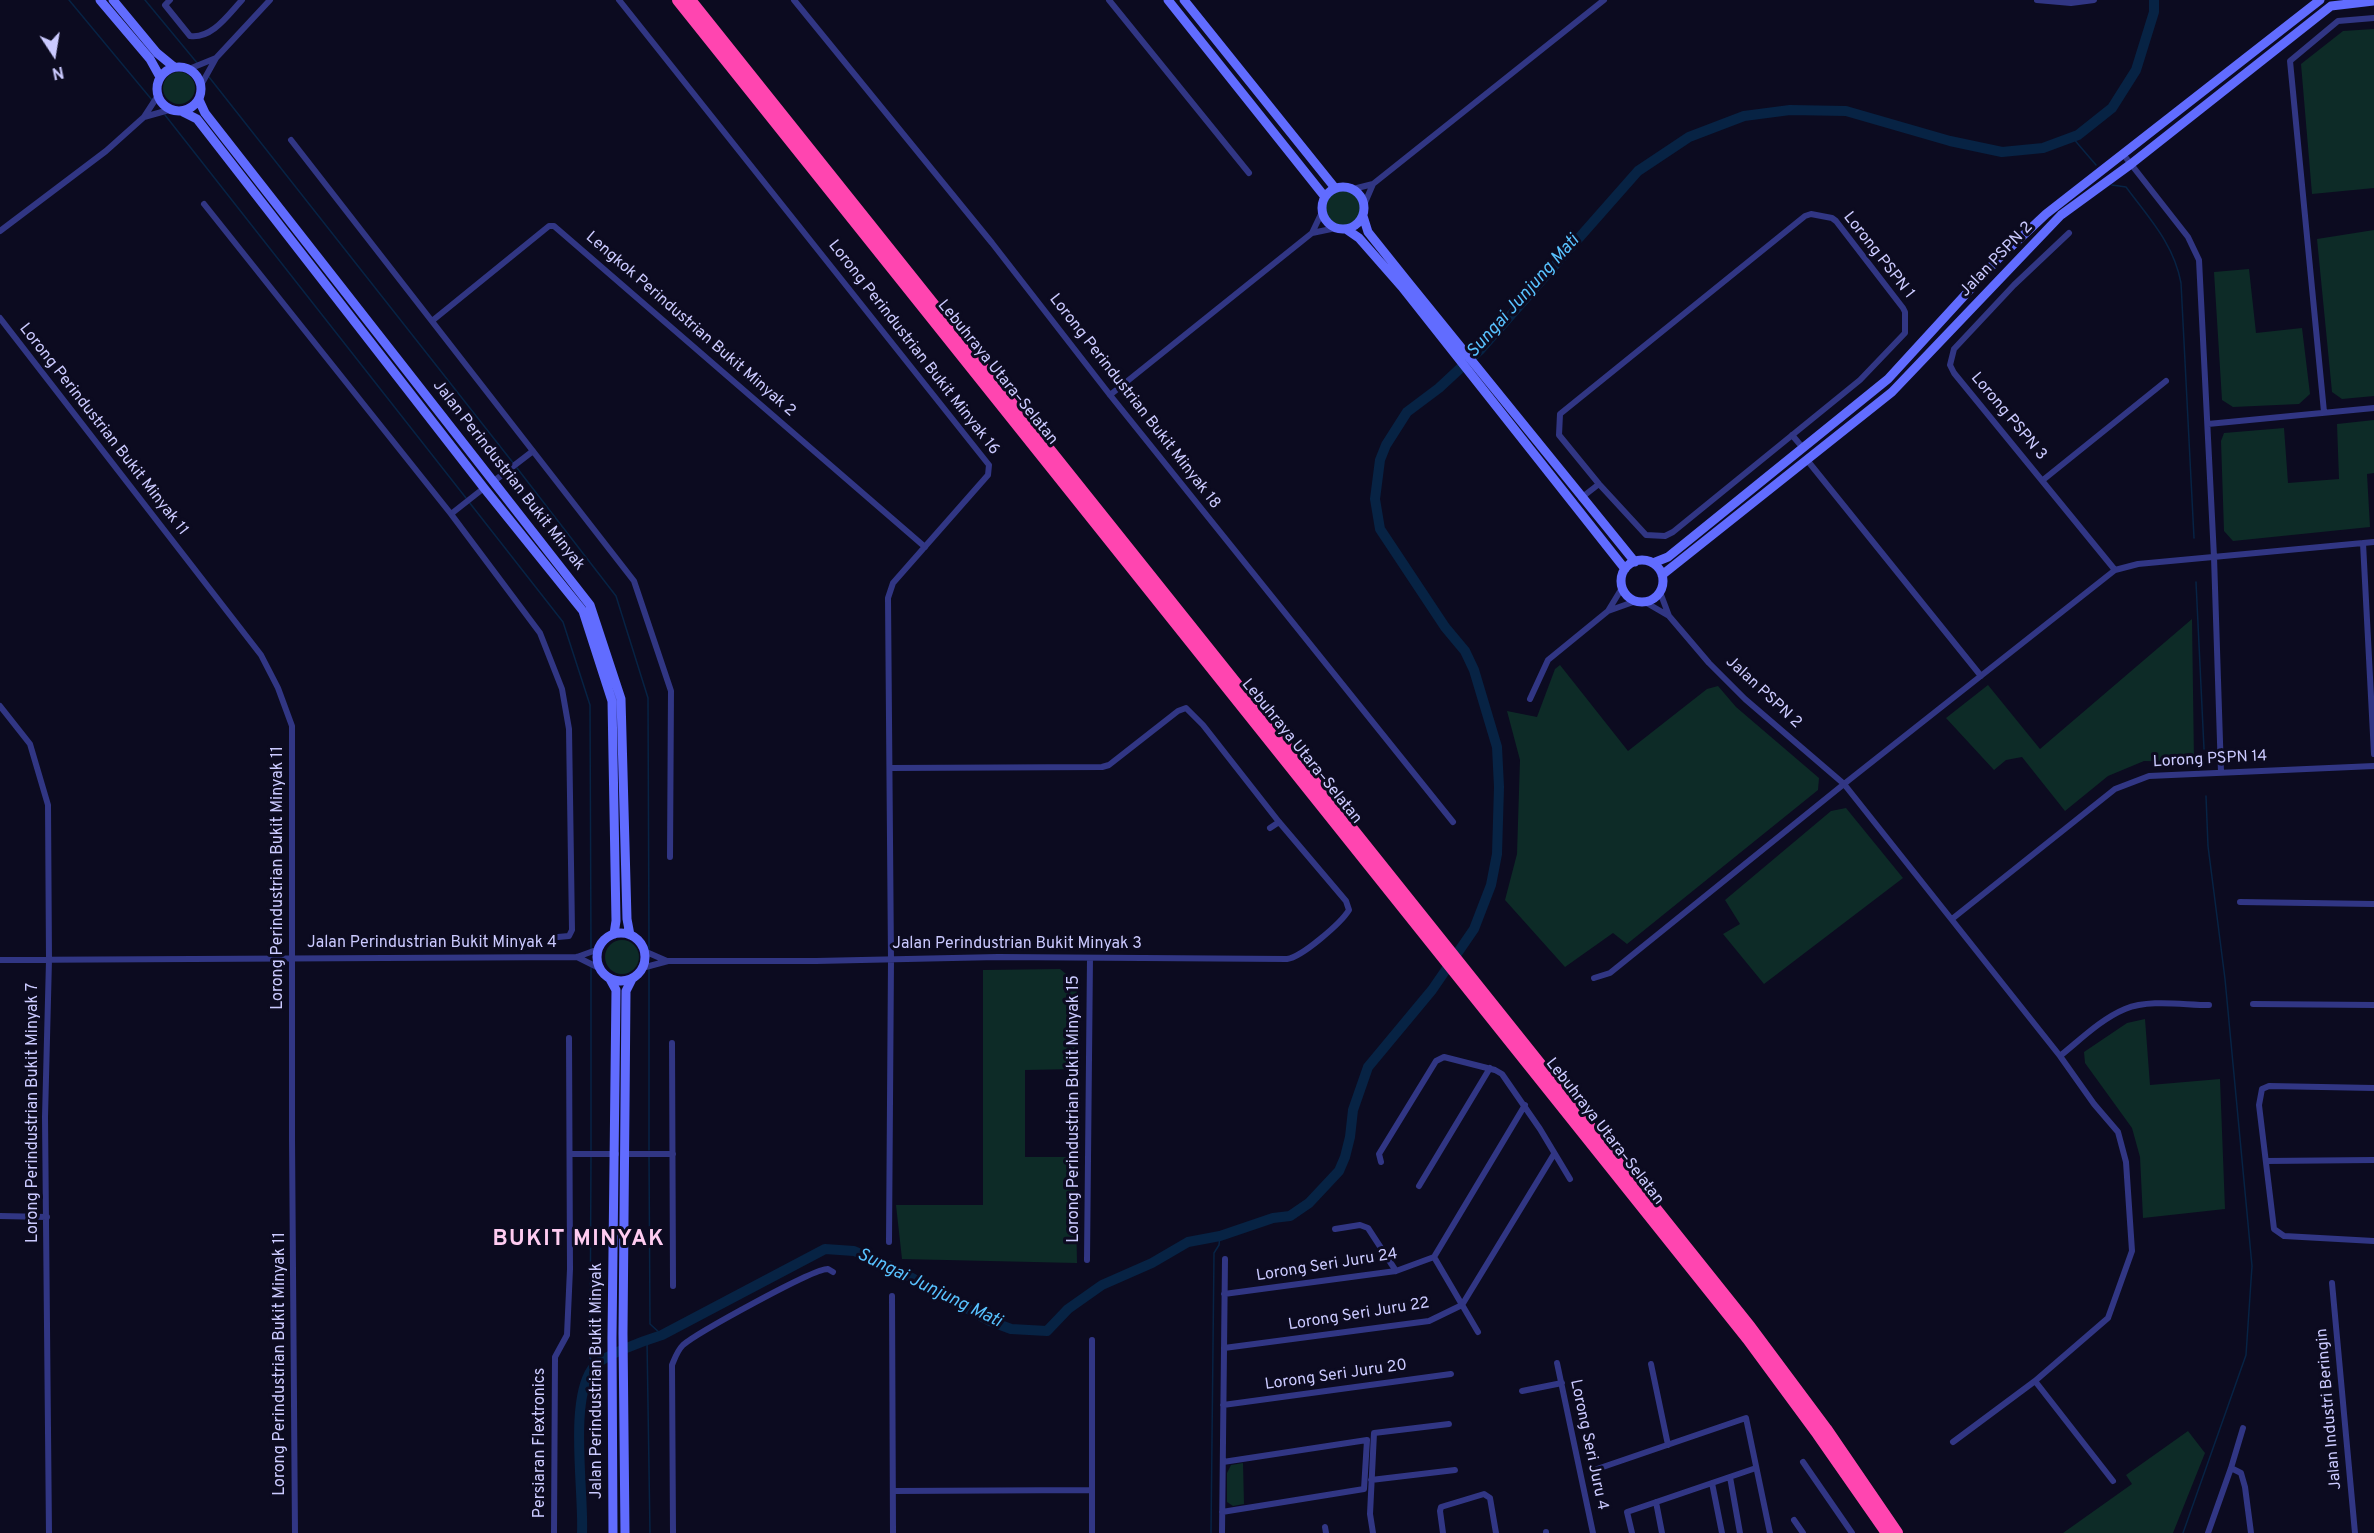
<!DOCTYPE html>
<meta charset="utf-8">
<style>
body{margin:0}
#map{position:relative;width:2374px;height:1533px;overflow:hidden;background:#0c0b20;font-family:Overpass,sans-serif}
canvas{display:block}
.north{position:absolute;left:24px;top:24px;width:60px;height:60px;-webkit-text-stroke:4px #0c0b20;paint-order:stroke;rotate:168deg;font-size:16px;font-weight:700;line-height:24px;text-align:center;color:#cbcaff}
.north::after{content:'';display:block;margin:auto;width:21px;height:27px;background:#cbcaff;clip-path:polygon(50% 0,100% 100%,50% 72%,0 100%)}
</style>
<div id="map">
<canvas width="2374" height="1533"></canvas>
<div class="north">N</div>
</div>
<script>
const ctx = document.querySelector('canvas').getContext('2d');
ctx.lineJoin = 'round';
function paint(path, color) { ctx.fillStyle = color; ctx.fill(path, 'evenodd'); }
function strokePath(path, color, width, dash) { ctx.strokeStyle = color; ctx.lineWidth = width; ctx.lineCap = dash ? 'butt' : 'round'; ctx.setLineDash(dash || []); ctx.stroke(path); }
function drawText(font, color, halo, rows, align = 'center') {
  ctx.font = font + ' Overpass,sans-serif'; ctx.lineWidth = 6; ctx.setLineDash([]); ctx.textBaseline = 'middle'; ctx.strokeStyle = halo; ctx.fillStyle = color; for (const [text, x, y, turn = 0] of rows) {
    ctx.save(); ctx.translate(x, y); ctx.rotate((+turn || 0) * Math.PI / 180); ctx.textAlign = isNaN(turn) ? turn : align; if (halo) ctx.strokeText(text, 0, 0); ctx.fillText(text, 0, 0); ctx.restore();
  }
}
paint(new Path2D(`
 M2374 29V188L2312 194 2301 64 2343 31Z
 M163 88a16 16 0 1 1 32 0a16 16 0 1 1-32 0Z
 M1324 208a19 19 0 1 1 38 0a19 19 0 1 1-38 0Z
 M2374 230V396L2342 399 2332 392 2317 239Z
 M2249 269 2256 333 2302 328 2310 394 2299 404 2233 407 2222 400 2214 272Z
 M2374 420V473L2367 474 2370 527 2233 541 2224 531 2221 441 2224 433 2284 428 2288 483 2339 479 2337 424Z
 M2192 619 2194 762 2144 761 2108 776 2065 811 2022 757 2006 760 1994 770 1946 718 1988 685 2040 749Z
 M1560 665 1628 751 1707 689 1718 686 1736 707 1819 778 1818 790 1627 944 1613 933 1565 967 1505 900 1517 854 1520 760 1507 711 1537 717 1555 669Z
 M1846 808 1903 878 1764 984 1723 934 1740 924 1725 900 1831 811Z
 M605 957a17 17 0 1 1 34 0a17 17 0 1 1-34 0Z
 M1060 969 1077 983 1075 1069 1025 1070V1157H1075L1077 1263 902 1259 896 1205H983V970Z
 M2145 1019 2150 1085 2220 1079 2225 1209 2143 1218 2140 1157 2132 1128 2085 1063 2084 1052 2127 1023Z
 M2188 1431 2205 1453 2173 1533H2063L2132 1484 2126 1475Z
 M1243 1463 1244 1504 1233 1506 1227 1502V1473L1231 1465Z`), '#0d2b27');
strokePath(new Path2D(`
 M69 0 152 100
 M145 0 198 64
 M209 77 514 464
 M165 115 466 498
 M2072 137 2096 165
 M2112 185 2126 187C2149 218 2174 244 2181 283L2194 538
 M517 468 616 596 648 698 649 949
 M469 502 563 622 590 705 591 949
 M2196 582 2204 749
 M591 1150V966
 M649 1150V969
 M591 1155 590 1358 596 1365
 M649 1155 650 1324 662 1335
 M647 1340 650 1533
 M1211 1533 1214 1253 1219 1245 1220 1236
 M2183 1533 2246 1355 2252 1266 2225 979 2208 846 2206 796`), '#072344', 1.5);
strokePath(new Path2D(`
 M582 1533C584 1492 569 1402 592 1369 600 1356 646 1340 662 1335L825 1249 854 1251 890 1266 990 1321 1011 1329 1047 1331 1068 1309 1102 1285 1152 1263 1188 1242 1220 1236 1273 1218 1290 1216 1309 1203 1339 1171 1345 1157 1350 1137 1353 1110 1368 1067 1432 990 1463 945 1474 929 1491 885 1497 854 1499 787 1497 747 1474 670 1465 651 1445 627 1380 529 1375 499 1380 460 1386 445 1407 412 1439 388 1481 349 1638 171 1689 137 1744 116 1790 110 1846 111 1950 141 2002 152 2043 148 2078 135 2112 108 2136 70 2154 12V0`), '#072344', 10);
strokePath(new Path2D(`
 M170 0 165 5 190 36C212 39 228 15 242 0
 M619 0 989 465 988 475 893 583 888 598 891 960 889 1242
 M794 0 992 243 1110 395 1453 822
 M1109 0 1249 173
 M2037 0 2071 3 2094 0
 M189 69 216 58
 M201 85 216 58 270 0
 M144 117 169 110
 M291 140 634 581 671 691 670 857
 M2123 154 2188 237 2199 260 2214 557 2221 772
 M1353 189 1373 184 1604 0
 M204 204 451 514 540 633 562 689 569 729 572 930 569 936 558 937
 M1364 205 1373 184
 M1811 214 1832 218 1836 221 1903 308 1905 312V333L1860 380 1673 532 1665 536 1646 535 1599 484 1559 435 1560 414 1805 216Z
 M0 231 106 151 144 117 157 97
 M1312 233 1336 228
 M2069 233 2014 285 1954 349 1950 365 1954 373 2115 570
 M0 318 261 655 278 688 292 726V1139L295 1533
 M432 321 549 226H554L925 547
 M1110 395 1312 233 1322 212
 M2324 412 2290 61 2338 21 2374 18
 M2208 424 2374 408
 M1792 435 1803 448
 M1807 460 1981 676
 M2043 480 2166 381
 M494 481 533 451
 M1581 498 1599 484
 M451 514 484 488
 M2363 543 2374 754
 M1660 592 1669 616
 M1645 602 1669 616 1709 663 1745 699 1844 784 2060 1056 2094 1104 2118 1132 2126 1162 2132 1251 2108 1318 2035 1381 1953 1442
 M1608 611 1636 601
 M1530 699 1548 660 1608 611 1622 588
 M0 706 30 744 48 805 49 960 45 1117 49 1533
 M1270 828 1279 822
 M2240 902 2374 904
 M1952 919 2115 789 2149 776 2374 766
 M644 951 667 961
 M577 957 599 968
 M0 960 577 957 599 949
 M642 968 668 961H816L998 957 1287 959C1302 957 1341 923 1349 910L1346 901 1279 822 1203 725 1186 708 1178 711 1109 765 1102 767 890 768
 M1594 978 1610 973 1844 784 2115 570 2138 564 2374 542
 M2253 1004 2374 1005
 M672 1043 673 1286
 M2060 1056C2080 1040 2101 1019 2125 1009 2150 999 2183 1005 2209 1005
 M2374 1088 2269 1086 2262 1089 2259 1105 2274 1229 2284 1236 2374 1241
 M570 1154H616
 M626 1154H673
 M2266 1161 2374 1160
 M1381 1162 1379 1154 1436 1061 1444 1057 1495 1070 1502 1074 1540 1129 1570 1179
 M1419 1186 1490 1068
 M0 1216 47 1217
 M1335 1229 1360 1225 1368 1228 1396 1271
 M1434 1257 1478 1332
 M1087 1260 1090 958
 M2332 1283 2355 1533
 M1224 1294 1396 1271 1434 1257 1525 1105
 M892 1296 893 1533
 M1092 1340V1533
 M1224 1348 1429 1321 1462 1305 1554 1154
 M1557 1363 1593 1533
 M1651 1364 1668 1445
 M2035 1381 2113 1481
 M1522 1391 1562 1383
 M1223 1405 1451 1374
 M1803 1462 1852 1533
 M2231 1468 2241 1473 2245 1487 2251 1533
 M1597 1469 1746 1418 1770 1533
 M1730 1477 1740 1533
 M1371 1480 1455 1470
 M1712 1483 1722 1533
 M893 1491 1092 1490
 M1656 1502 1662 1533
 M1222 1512 1364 1489 1367 1440 1223 1462
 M1794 1520 1803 1533
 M1325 1527 1326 1533
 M1546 1532V1533
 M554 1533 555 1357 567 1335 570 1269 569 1038
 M673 1533 672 1365C675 1358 677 1351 683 1345 697 1333 814 1268 828 1269L833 1272
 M1222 1533 1225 1259
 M1373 1533 1370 1514 1374 1433 1449 1424
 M1443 1533 1440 1511 1441 1507 1484 1494 1490 1498 1496 1533
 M1632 1533 1627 1512 1756 1468
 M2208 1533 2231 1468 2243 1428`), '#313684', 6);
strokePath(new Path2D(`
 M100 0 150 59 160 77
 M113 0 157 53 174 67
 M1168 0 1325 197
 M1184 0 1335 188
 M157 89a22 22 0 1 1 44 0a22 22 0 1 1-44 0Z
 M199 100 205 113 590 605 621 699 627 919 630 935
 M183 112 197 119 484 488 583 611 612 701 616 921 614 934
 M1322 208a21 21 0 1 1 42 0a21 21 0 1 1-42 0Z
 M1363 216 1368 232 1408 282 1635 562
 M1346 229 1359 238 1402 287 1625 569
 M1621 581a21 21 0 1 1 42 0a21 21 0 1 1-42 0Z
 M1653 563 1668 557 1888 379 1998 259 2046 214 2320 0
 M1662 575 1892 392 2061 215 2131 164 2331 6 2374 1
 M597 957a24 24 0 1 1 48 0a24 24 0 1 1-48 0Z
 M610 979 616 990 612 1338 613 1533
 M625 1533 623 1333 626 991 632 979`), '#616cff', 9);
strokePath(new Path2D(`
 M678 0 1748 1339 1818 1434 1887 1533
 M690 0 1750 1327 1826 1429 1897 1533`), '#ff45b0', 12);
drawText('16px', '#cbcaff', '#0c0b20', [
 ["Lorong PSPN 1",1878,256,52],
 ["Jalan PSPN 2",1997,260,-46],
 ["Lengkok Perindustrian Bukit Minyak 2",690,325,41],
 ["Lorong Perindustrian Bukit Minyak 16",913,348,52],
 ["Lebuhraya Utara–Selatan",997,373,51],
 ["Lorong Perindustrian Bukit Minyak 18",1134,402,52],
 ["Lorong PSPN 3",2008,417,50],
 ["Lorong Perindustrian Bukit Minyak 11",103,430,52],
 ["Jalan Perindustrian Bukit Minyak",508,476,52],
 ["Jalan PSPN 2",1763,693,43],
 ["Lebuhraya Utara–Selatan",1301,752,51],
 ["Lorong PSPN 14",2210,760,-3],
 ["Lorong Perindustrian Bukit Minyak 11",279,878,-90],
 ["Jalan Perindustrian Bukit Minyak 4",432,944],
 ["Jalan Perindustrian Bukit Minyak 3",1017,945],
 ["Lorong Perindustrian Bukit Minyak 15",1075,1109,-90],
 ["Lorong Perindustrian Bukit Minyak 7",34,1113,-90],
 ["Lebuhraya Utara–Selatan",1604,1132,52],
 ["Lorong Seri Juru 24",1327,1266,-9],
 ["Lorong Seri Juru 22",1359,1315,-9],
 ["Lorong Perindustrian Bukit Minyak 11",281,1364,-90],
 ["Lorong Seri Juru 20",1336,1376,-8],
 ["Jalan Perindustrian Bukit Minyak",598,1381,-90],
 ["Jalan Industri Beringin",2330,1409,-95],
 ["Persiaran Flextronics",541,1443,-90],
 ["Lorong Seri Juru 4",1588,1445,78]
]);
drawText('italic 18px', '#58c2ff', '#0c0b20', [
 ["Sungai Junjung Mati",1524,297,-48],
 ["Sungai Junjung Mati",929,1289,26]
]);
ctx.letterSpacing = '1.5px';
drawText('bold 22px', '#ffccf1', '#0c0b20', [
 ["BUKIT MINYAK",579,1241]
]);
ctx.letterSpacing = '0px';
</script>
